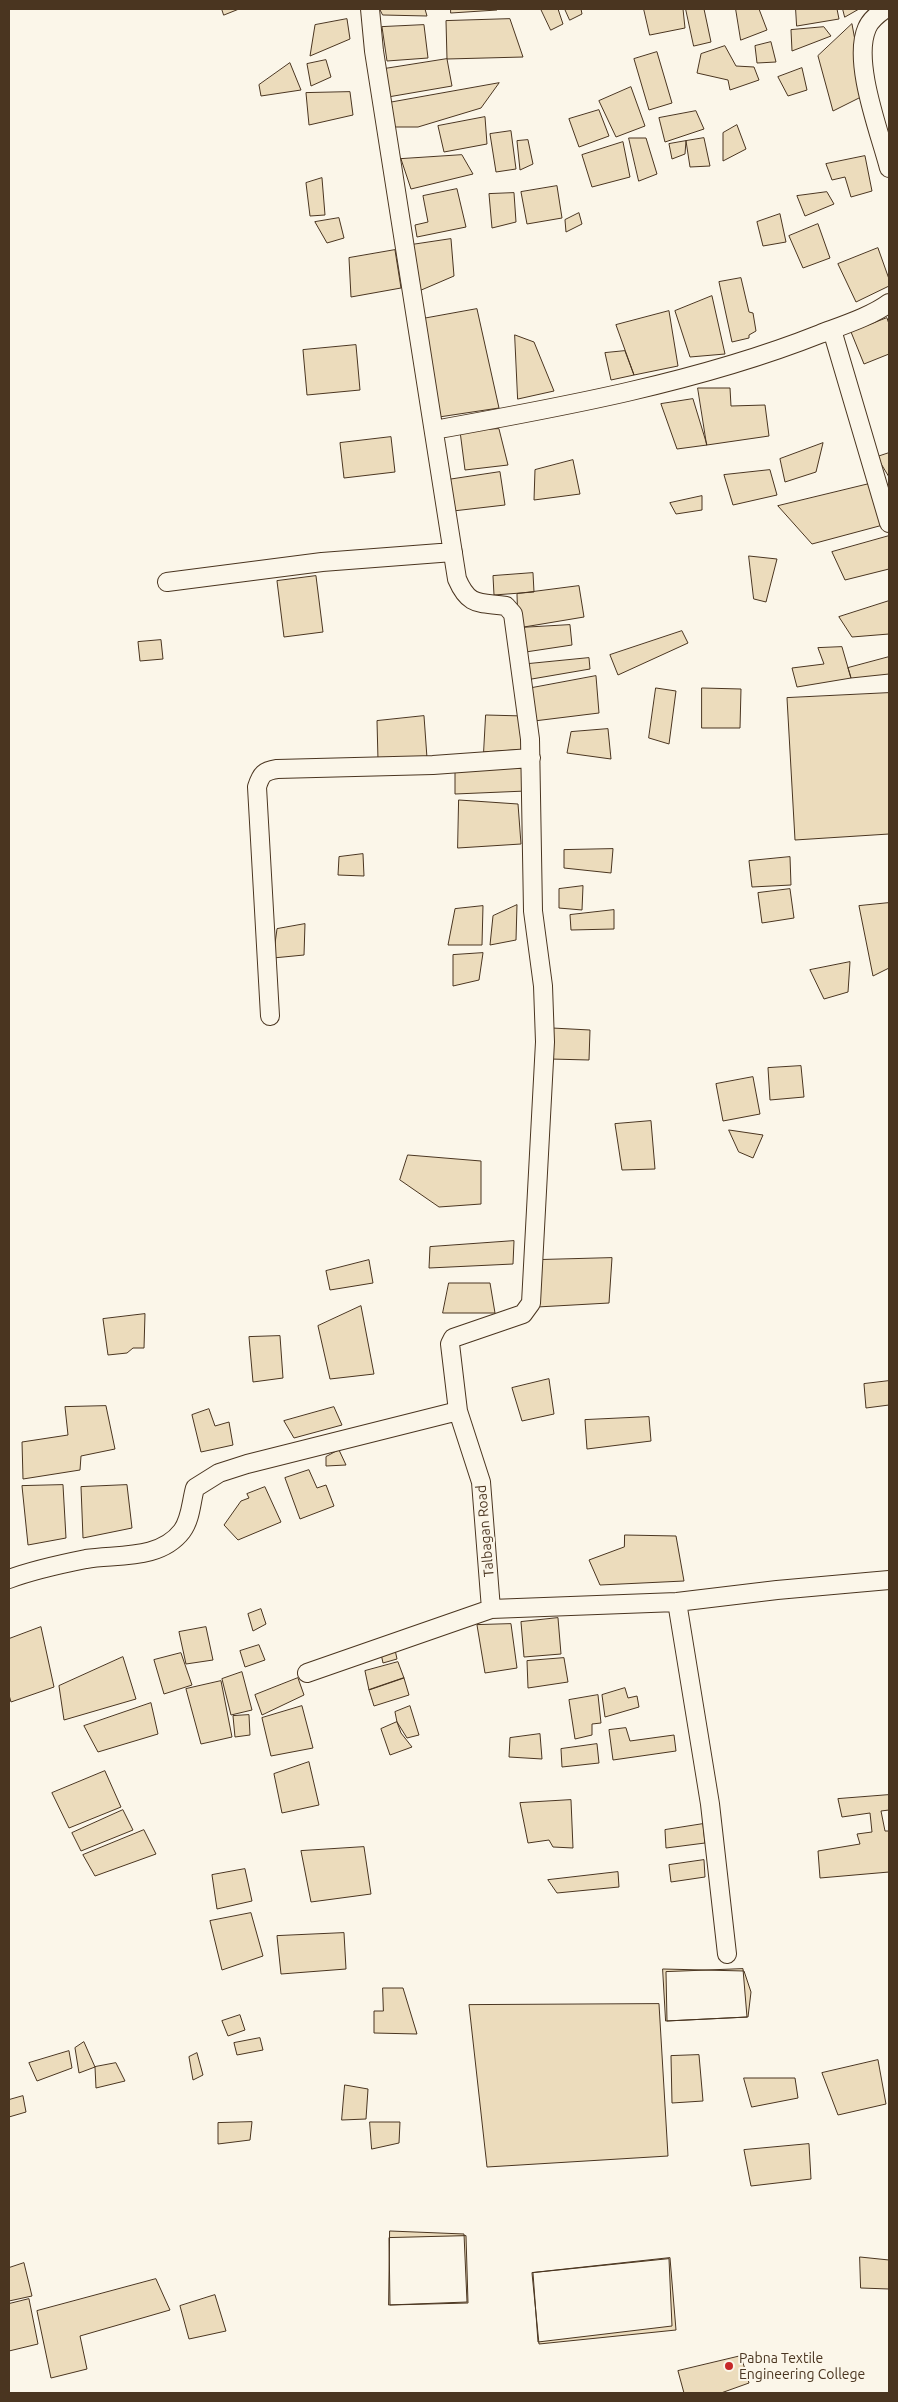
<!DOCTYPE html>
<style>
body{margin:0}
#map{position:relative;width:898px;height:2402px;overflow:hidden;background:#fbf6e9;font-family:Ubuntu,sans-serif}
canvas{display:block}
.frame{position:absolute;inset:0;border:10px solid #4a3520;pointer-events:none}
</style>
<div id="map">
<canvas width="898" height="2402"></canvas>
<div class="frame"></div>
</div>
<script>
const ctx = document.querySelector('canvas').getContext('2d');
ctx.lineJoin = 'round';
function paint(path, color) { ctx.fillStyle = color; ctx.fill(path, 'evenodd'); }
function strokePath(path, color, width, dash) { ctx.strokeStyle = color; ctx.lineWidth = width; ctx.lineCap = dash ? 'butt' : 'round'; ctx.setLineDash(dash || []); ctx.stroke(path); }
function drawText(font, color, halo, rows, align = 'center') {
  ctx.font = font + ' Ubuntu,sans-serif'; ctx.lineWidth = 4; ctx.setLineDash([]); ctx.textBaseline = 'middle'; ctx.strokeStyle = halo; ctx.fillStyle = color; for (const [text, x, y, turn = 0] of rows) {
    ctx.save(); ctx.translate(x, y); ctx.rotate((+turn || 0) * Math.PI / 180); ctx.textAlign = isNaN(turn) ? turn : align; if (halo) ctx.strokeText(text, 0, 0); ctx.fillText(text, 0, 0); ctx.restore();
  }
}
const building = new Path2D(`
 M222 9H239L224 15Z
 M380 9H425L427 16 383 15Z
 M451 9H497V10L451 13Z
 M541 9H558L563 24 551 30Z
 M565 9H581L582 14 570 20Z
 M644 9H683L685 28 650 35Z
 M686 9H704L711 42 694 46Z
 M736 9H759L767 30 741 40Z
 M796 9H837L839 19 797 26Z
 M843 9H859L845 17Z
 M347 19 350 39 310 56 315 25Z
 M510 19 523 57 447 59 446 21Z
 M852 24 865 95 833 111 818 56Z
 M424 25 428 58 387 61 382 27Z
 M824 27 831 36 792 51 791 30Z
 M771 42 776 62 757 63 755 46Z
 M725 46 736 66 754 67 759 80 730 90 728 80 697 73 701 54Z
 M657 52 672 103 649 110 634 59Z
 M447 59 452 86 388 97 384 69Z
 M326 60 331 77 311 86 307 64Z
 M290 63 301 90 261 96 259 85Z
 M802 68 807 90 788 96 778 77Z
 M499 83 481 108 418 127H392L388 103Z
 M631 87 645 126 616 137 599 101Z
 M350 92 353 115 309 125 306 93Z
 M599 110 609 136 579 147 569 119Z
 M696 111 704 129 665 142 659 118Z
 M485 117 487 144 444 152 438 126Z
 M737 125 746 149 723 161V133Z
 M511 131 516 169 496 172 490 134Z
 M629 138H646L657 174 639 181Z
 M704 138 710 166 690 167 686 141Z
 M528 140 533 164 520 170 517 141Z
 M686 141 685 154 672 159 669 144Z
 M623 142 630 177 592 187 582 155Z
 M462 155 473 174 411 189 401 159Z
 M865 156 872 191 851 197 845 177 832 180 826 164Z
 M322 178 325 215 310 216 306 183Z
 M557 186 562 218 527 224 521 192Z
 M457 189 466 227 417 237 415 225 428 222 423 196Z
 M827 192 834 204 805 216 797 196Z
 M514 193 516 222 492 228 489 194Z
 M579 213 582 224 566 232 565 220Z
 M780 214 786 242 763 246 757 222Z
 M339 218 344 238 327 243 315 222Z
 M818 224 830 258 803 268 789 236Z
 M451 239 454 276 419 291 411 245Z
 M878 248 889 279V286L856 302 838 264Z
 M395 250 401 288 351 297 349 258Z
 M741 278 749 312 753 313 756 331 749 335V338L732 342 719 282Z
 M712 296 725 354 690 357 675 311Z
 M477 309 499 408 439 417 422 319Z
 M669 311 678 366 634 375 616 325Z
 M887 318 889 324V354L864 364 851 332Z
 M515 335 534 342 554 391 518 399Z
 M356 345 360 390 307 395 303 350Z
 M625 351 634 375 611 380 605 353Z
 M698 388H730L731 406 765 405 769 436 707 445Z
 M693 399 707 445 677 449 661 404Z
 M499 429 508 465 465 470 460 431Z
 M391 437 395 472 344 478 340 443Z
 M823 443 816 472 785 482 780 459Z
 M889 453V477L877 457Z
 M573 460 580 494 534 500 535 470Z
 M770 470 777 495 733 505 724 475Z
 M500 472 505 505 453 511 447 480Z
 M869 484 883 525 812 544 778 506Z
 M702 496V510L676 514 670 503Z
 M889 536V569L845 580 832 552Z
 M749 556 777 559 766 602 754 599Z
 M533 573 534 592 494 595 493 576Z
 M316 576 323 632 284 637 277 581Z
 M579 586 584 617 518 628 517 594Z
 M889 601V634L852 637 839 617Z
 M570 625 572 645 519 653 518 628Z
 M682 631 688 643 618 675 610 655Z
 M161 640 163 659 140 661 138 642Z
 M842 647 851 678 797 687 792 668 824 664 818 648Z
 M889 657V674L851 678 848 668Z
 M589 658 590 669 526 680 528 664Z
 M596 676 599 713 534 721 532 688Z
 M656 688 676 691 669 744 649 738Z
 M702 688 741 689 740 728H702Z
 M889 693V834L795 840 787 698Z
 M486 715 524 716 530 749 484 752Z
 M424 716 427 758 378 760 377 721Z
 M608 729 611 759 567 753 571 732Z
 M527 765 526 791 455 794V772Z
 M459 800 518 804 521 844 458 848Z
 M613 849 611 873 564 868V850Z
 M363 854 364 876 338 875 339 857Z
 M790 857 791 885 752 887 749 861Z
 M583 886 582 910 559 908V889Z
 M790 889 794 918 762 923 758 893Z
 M889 903V968L873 976 859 906Z
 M517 905 516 940 490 945 493 916Z
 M483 906 482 945H448L455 909Z
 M614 910V929L571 930 570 915Z
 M305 924 304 955 273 958 277 929Z
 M483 953 479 980 453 986V955Z
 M850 962 848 992 824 999 810 970Z
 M552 1028 590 1030 589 1060 550 1059Z
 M801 1066 804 1097 770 1100 768 1068Z
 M753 1077 760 1114 723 1121 716 1084Z
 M651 1121 655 1169 622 1170 615 1124Z
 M729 1130 763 1135 753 1158 739 1152Z
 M408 1155 481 1161V1204L439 1207 400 1180Z
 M514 1241 513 1264 429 1268 430 1247Z
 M612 1258 609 1303 537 1307 538 1260Z
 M369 1260 373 1283 330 1290 326 1271Z
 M449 1283H490L495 1313H443Z
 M361 1306 374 1374 330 1379 318 1326Z
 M145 1314 144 1348H133L127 1353 108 1355 103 1319Z
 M280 1336 283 1378 253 1382 249 1337Z
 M549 1379 554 1414 522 1421 512 1388Z
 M889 1381V1405L866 1408 864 1384Z
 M106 1406 115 1449 81 1456 80 1470 23 1479 22 1442 68 1435 65 1407Z
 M334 1407 342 1425 294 1438 284 1421Z
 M209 1409 215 1426 229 1422 233 1445 201 1452 192 1415Z
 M649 1417 651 1441 587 1449 585 1420Z
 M339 1450 346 1465 326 1466V1457Z
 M309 1470 317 1488 326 1485 334 1506 300 1519 285 1478Z
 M63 1485 66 1538 28 1545 22 1486Z
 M127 1485 132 1528 83 1538 81 1487Z
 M265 1487 281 1522 238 1540 224 1525 241 1501 249 1498 247 1494Z
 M625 1535 676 1536 684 1581 600 1585 589 1560 624 1547Z
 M261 1609 266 1624 253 1631 248 1614Z
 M558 1618 561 1654 524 1657 521 1622Z
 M511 1624 517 1668 485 1673 477 1625Z
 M41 1627 54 1687 11 1702 9 1695V1639Z
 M206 1627 213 1660 186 1664 179 1632Z
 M259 1645 265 1660 245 1667 240 1651Z
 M394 1645 397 1659 383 1663 380 1649Z
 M181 1653 192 1685 164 1694 154 1660Z
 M123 1657 136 1699 64 1720 59 1686Z
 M564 1658 568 1682 528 1688 527 1661Z
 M398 1662 404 1678 369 1690 365 1671Z
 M242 1672 252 1710 231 1715 222 1679Z
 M298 1678 304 1695 262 1715 255 1695Z
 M404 1678 409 1695 374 1706 369 1690Z
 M221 1681 232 1737 201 1744 186 1689Z
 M625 1688 628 1698 637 1696 639 1707 605 1717 602 1695Z
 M598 1695 601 1723 592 1724V1735L575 1739 569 1700Z
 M151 1703 158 1734 98 1752 84 1726Z
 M302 1706 313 1748 271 1756 262 1718Z
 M410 1706 419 1735 407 1738 397 1722 395 1712Z
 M249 1715 250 1735 235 1737 233 1716Z
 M397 1722 401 1733 412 1747 390 1755 381 1729Z
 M626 1728 630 1741 674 1735 676 1751 613 1760 609 1730Z
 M540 1734 542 1759 509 1757 510 1738Z
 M597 1744 599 1763 562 1767 561 1749Z
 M309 1762 319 1805 282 1813 274 1774Z
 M105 1771 121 1807 69 1828 52 1793Z
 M889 1795V1810L881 1811 885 1831H889V1872L820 1878 818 1851 860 1844 857 1834 872 1832 870 1813 842 1817 838 1799Z
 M571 1800 573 1848 553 1847 549 1840 528 1843 520 1803Z
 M123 1810 133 1830 81 1851 72 1833Z
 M703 1824 705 1843 666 1848 665 1830Z
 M144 1830 156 1854 95 1876 83 1855Z
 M364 1847 371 1894 311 1902 301 1851Z
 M704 1860 705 1877 671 1882 669 1865Z
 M245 1869 252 1901 217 1909 212 1875Z
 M618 1872 619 1887 557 1893 548 1880Z
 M251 1913 263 1956 222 1970 210 1921Z
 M344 1933 346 1969 281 1974 277 1936Z
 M663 1969 744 1971 751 1992 748 2017 666 2021Z
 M743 1969 747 2017 667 2021 666 1972Z
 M383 1988H403L417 2034 374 2033V2011H383Z
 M659 2004 668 2156 487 2167 469 2005Z
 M240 2015 245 2030 228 2036 222 2021Z
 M260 2038 263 2050 237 2055 234 2043Z
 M84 2042 95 2067 79 2073 75 2048Z
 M69 2051 72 2068 37 2081 29 2063Z
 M197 2053 203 2075 193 2080 189 2057Z
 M699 2055 703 2101 672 2103 671 2056Z
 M878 2060 886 2104 838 2115 822 2073Z
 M116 2063 125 2081 96 2088 95 2067Z
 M744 2078H795L798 2098 752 2107Z
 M345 2085 368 2089 366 2119 342 2120Z
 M23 2096 26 2112 9 2117V2100Z
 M252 2122 250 2140 218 2144V2123Z
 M370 2122H400L399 2143 372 2149Z
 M809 2144 811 2179 751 2186 744 2150Z
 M390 2231 464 2234 467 2302 389 2305Z
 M466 2236 468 2303 390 2305 389 2238Z
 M860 2257 889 2260V2289L861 2288Z
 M670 2258 676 2330 539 2344 532 2273Z
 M669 2259 672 2326 538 2342 533 2273Z
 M24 2263 32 2296 9 2301V2268Z
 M156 2279 170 2310 80 2336 87 2369 51 2378 37 2311Z
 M215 2295 226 2331 189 2339 180 2306Z
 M29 2299 38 2344 9 2351V2304Z
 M741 2356 749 2383 721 2393H684L678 2371Z`);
paint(building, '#ecdcbc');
strokePath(building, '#4a3520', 1);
const minor = new Path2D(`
 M370 9 374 51 457 579C469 607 479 602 506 606L513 614 530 739 533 911 543 986 545 1042 531 1303 523 1314 453 1338 450 1344 458 1411
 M885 9C878 14 870 20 867 28 852 62 880 133 889 168
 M832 330 889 523
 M434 430C562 407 699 382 820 334 841 326 872 316 889 303
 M167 582 322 562 453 552
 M270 1016 257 787C261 774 264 771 277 769L433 765 531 758
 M9 1579C33 1570 61 1564 86 1559 118 1554 160 1560 182 1531 191 1519 191 1502 195 1488L219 1473 247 1464 458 1411 481 1482 491 1609 677 1602 777 1590 889 1580
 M677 1602 710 1804 727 1954
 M307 1673 491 1609`);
strokePath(minor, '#4a3520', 20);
strokePath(minor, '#fbf6e9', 18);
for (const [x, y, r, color] of [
 [729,2366,5,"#c62828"]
]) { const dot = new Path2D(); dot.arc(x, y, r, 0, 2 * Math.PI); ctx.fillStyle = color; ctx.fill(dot); strokePath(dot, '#fbf6e9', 2); }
drawText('14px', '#4a3520', '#fbf6e9', [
 ["Talbagan Road",485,1531,-95]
]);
drawText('14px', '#4a3520', '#fbf6e9', [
 ["Pabna Textile",739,2358],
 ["Engineering College",739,2374]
], 'left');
</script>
